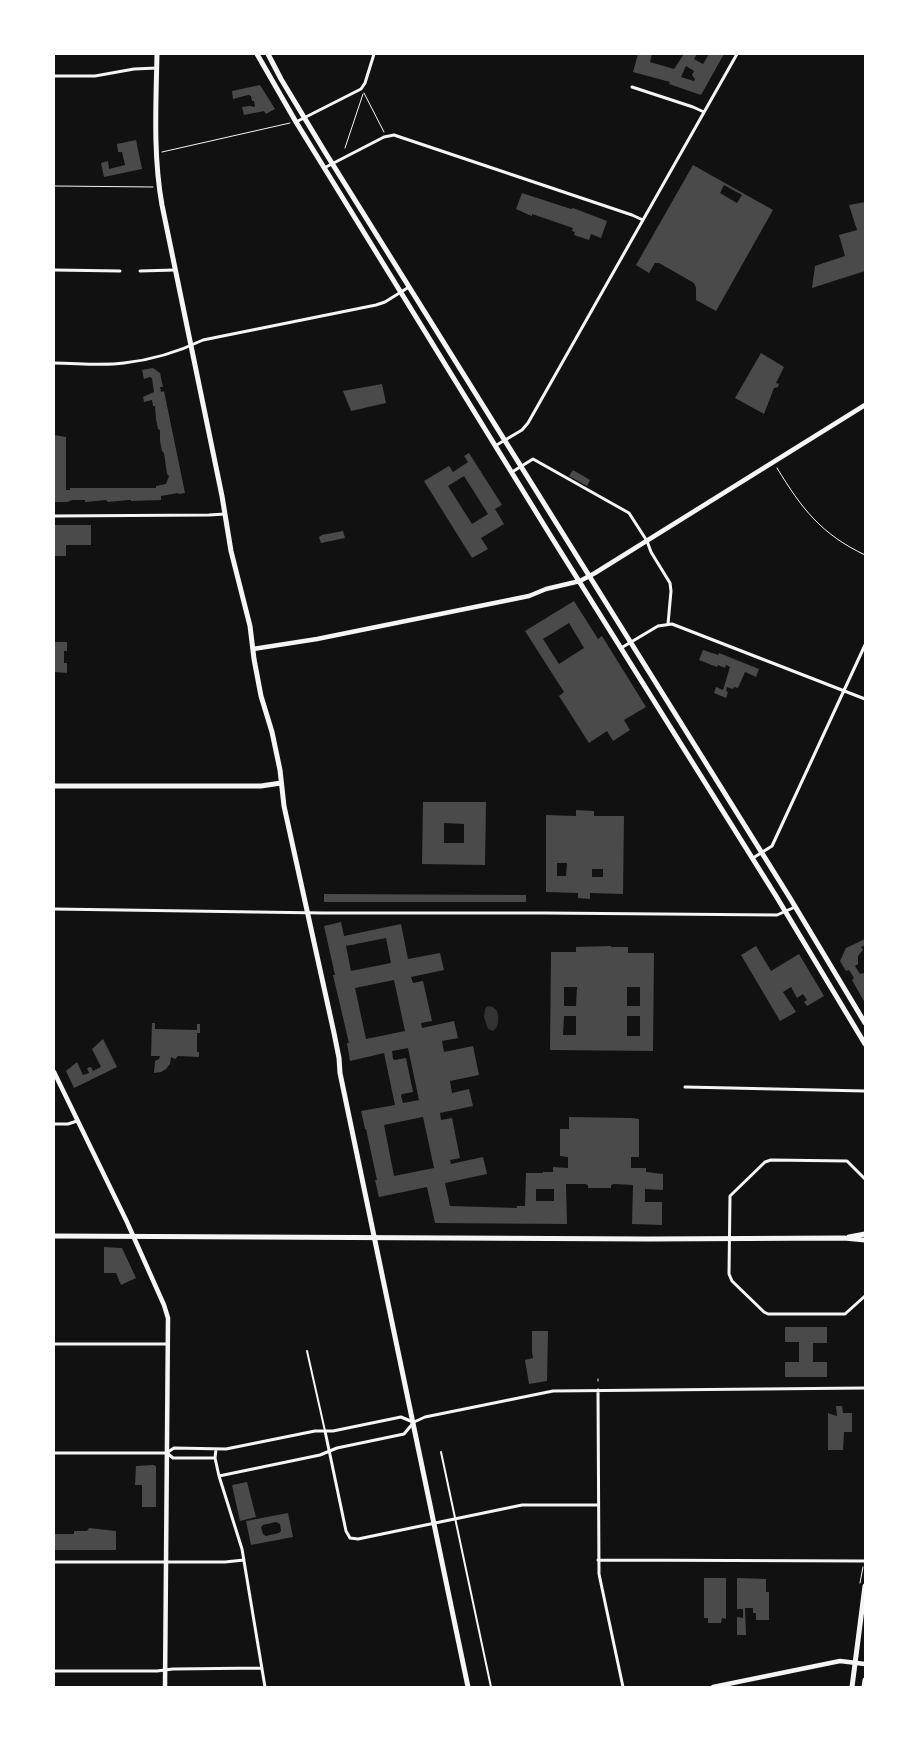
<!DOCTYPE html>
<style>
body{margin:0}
#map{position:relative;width:919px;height:1741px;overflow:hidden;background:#111;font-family:"Golos Text",sans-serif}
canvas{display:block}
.frame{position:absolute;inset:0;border:55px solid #fff;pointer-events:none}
</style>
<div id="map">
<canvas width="919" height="1741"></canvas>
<div class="frame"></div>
</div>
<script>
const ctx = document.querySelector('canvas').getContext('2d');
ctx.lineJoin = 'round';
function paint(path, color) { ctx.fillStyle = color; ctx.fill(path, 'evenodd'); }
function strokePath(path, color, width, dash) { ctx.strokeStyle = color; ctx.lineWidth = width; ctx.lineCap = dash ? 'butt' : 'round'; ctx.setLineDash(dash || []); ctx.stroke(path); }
paint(new Path2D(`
 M488 1006C500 1007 499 1018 497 1027L493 1031 488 1029 484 1017 485 1009Z`), '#333');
paint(new Path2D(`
 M638 54H652L650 62 674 69 684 54H697L694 59 703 64 709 54H724L701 95 669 84 670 82 633 72ZM686 66 694 71 692 75 695 79 694 81 681 77Z
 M260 85 275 109 266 114 264 111 244 115 242 107 250 106 254 107 255 106 254 101H252L251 96 248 95 233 99 232 91Z
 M136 140 142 169 104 177 101 163 108 161 109 169 125 165 122 152H118L117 144Z
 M693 165 773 210 716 311 696 300V288L694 283 659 263H655L649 273 636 265ZM724 185 742 195 737 203 720 193Z
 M522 193 571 209 573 208 607 221 601 238 591 234 589 240 574 235 575 232 572 231 573 228 532 214V216L527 214 516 209Z
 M865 202V271L812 288 815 266 845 256 839 235 857 230 849 205Z
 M761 353 784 367 776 383 779 384 778 387 774 388 764 414 735 398Z
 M153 368 160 373 163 387H160L161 392 164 391 185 493 179 494 178 493 161 496V500L131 501V500H129L108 502 106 500 85 502V500H72L67 502H54V435L66 437V490H70V488H156V486L166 484 169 476 167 474 164 453 162 451 160 441V430L158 429 156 419 155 406H153L152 400 144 402 143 397 154 392 152 378 150 377 144 379 142 370Z
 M382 384 386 403 351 411 343 391Z
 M469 453 502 505 495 509 504 524 481 538 488 549 472 558 424 481 449 466 453 472 468 462 464 456ZM464 476 488 514 472 524 448 486Z
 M573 470 590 480 587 486 569 476Z
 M54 525H91V545H66V556H54Z
 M343 531 345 538 321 543 319 537 322 535Z
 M574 601 598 639 602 636 646 707 624 720 630 730 613 741 607 731 589 743 559 696 564 692 525 631ZM569 623 584 648 559 664 543 639Z
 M54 642H67V651H64V663H67V673L54 672Z
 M703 650 718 655 719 653 759 669 756 677 745 672 738 688 734 687 733 689 727 687 726 691 728 692 726 698 714 693 716 687 723 690 730 667 726 665 725 668 718 665 717 667 699 660Z
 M423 802H486L485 865 422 864ZM444 823 464 824V843H444Z
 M576 810 594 811V816H624L623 894 590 893V899L578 898V893L546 892V815L576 816ZM557 863H567L566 876H557ZM592 869H603V877H592Z
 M324 894 526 895V902H324Z
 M341 922 344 936 401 924 408 959 440 953 444 970 411 977 413 983 423 981 432 1021 421 1023 422 1028 454 1021 458 1038 442 1041 444 1052 473 1046 479 1075 450 1081 452 1093 469 1089 473 1106 440 1113 441 1120 452 1118 460 1158 450 1160 451 1164 483 1157 487 1174 445 1183 450 1206 517 1208V1206H525L526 1173H543V1172H553V1167L568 1168V1157L560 1156V1129H569V1117L632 1118 639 1119V1157H631V1168H646V1172L663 1174V1190L645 1189V1202H662V1225L632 1224 633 1185 614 1184 611 1185V1188H588V1185L585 1184H566L567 1224 435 1223 427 1187 379 1197 375 1180H377L366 1129H365L361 1111 395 1105 384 1053 350 1061 347 1043H349L333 975H335L324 926ZM386 938 391 963 351 971 346 946ZM394 980 405 1031 366 1039 355 988ZM408 1048 419 1100 403 1103 401 1096 402 1094 413 1092 406 1058 395 1060 393 1059 392 1051ZM423 1117 434 1168 394 1176 384 1125ZM536 1189H554V1201H536Z
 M865 939V945L861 947 863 950 858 956V964L855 966 860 974 863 973 865 974V1003L852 980 854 978 849 970 846 971 840 961 846 948Z
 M611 946V947H628V953H654L653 1051 550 1050 551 952H576V947ZM564 987H577L576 1006H564ZM627 987H640V1006H627ZM564 1016H576V1035H563ZM627 1016H640V1036H627Z
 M756 946 771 971 799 954 824 996 807 1006 804 1002 807 1000 803 994 797 998 791 987 783 992 796 1012 780 1021 741 955Z
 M152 1023H155V1029L197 1030V1024H200V1033H197V1052H199V1057L178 1056 175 1059 171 1057 170 1064 166 1069 161 1072 154 1073 155 1061 159 1059 160 1056H151Z
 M103 1039 117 1067 74 1088 66 1071 77 1062 83 1075 89 1073 87 1068 91 1067 93 1071 101 1067 92 1049Z
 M104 1247 122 1248 136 1278 121 1285 116 1273H104Z
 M785 1327H827V1343H813V1362H827V1377H785V1362H799V1342H785Z
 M532 1331H548L547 1381 529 1384 525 1360 533 1358 532 1352Z
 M836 1406H842L843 1413H852V1432H844L843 1450H828V1413L837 1416Z
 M153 1465 156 1466V1507H142V1485H135L136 1466Z
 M247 1482 256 1517 240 1521 232 1485Z
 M288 1513 293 1537 251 1545 246 1521ZM276 1522 280 1524 281 1531 279 1533 266 1536 263 1534 261 1527 263 1525Z
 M89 1528 116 1531V1550H54V1534H74V1531H87Z
 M704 1578H726V1619L722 1618 721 1623H708V1618H704Z
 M737 1578 766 1579V1592H769V1620H756V1613H753V1608H745L746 1635H737V1617L743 1618V1609H737Z`), '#4a4a4a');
strokePath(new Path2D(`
 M364 93 384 132
 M345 148 363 94
 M162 152 290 123
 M54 186 153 187
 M777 468C802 509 821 534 865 555
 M598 1379V1381
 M860 1583 863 1567`), '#f5f5f5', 1);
strokePath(new Path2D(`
 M307 1351 325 1431
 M441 1452 491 1687`), '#f5f5f5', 2);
strokePath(new Path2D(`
 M54 76H95L134 69 157 68
 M632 87 693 107 704 112
 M296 122 361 89 365 83 374 54
 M324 168 384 137 394 135 632 215 643 220
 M54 270 120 271
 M140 271 175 270
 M54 363C77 363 101 366 124 363 151 360 178 352 203 340L376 305 385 302 409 287
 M495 446 522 430 528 423 737 54
 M512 472 533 459 629 513 647 541 651 552 670 583 671 591 668 624
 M54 516 209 515 225 514
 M621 648 658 626 672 624 865 699
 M753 858 772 846 865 645
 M54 909 323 913H544L777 915 795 907
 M685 1087 865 1091
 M54 1124H68L77 1121
 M865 1179 847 1161 771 1160 765 1162 730 1196 729 1274 732 1281 764 1312 768 1314H845L865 1296
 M54 1344H168
 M598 1390 599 1574 623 1687
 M325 1431 346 1531 350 1538 358 1539 522 1505H598
 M216 1449 215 1458 219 1476 242 1549 265 1687
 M168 1452 174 1448 226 1449 315 1431H333L401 1417 413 1422
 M54 1453H167L173 1458H215
 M219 1476 320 1455 337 1448 404 1434 414 1422 425 1417 553 1391 865 1388
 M598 1560 865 1561
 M54 1562H225L244 1560
 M54 1671H157L173 1669 262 1668`), '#f5f5f5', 3);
strokePath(new Path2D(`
 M253 649 317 639 529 596 546 589 580 581 595 573 865 405
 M54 1072 127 1222 164 1305 168 1318 165 1687
 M713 1687 840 1661 865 1664`), '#f5f5f5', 4.5);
strokePath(new Path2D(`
 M157 54C156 104 153 155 162 205L222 496 231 551 250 626 254 659 261 696 272 732 280 770 284 806 334 1033 339 1058 340 1073 468 1687
 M257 54 296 122 552 538 776 896 865 1044
 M268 54 281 79 325 152 790 898 865 1023
 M54 786H261L281 783
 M852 1687 865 1586
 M864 1687 865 1680`), '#f5f5f5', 5);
strokePath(new Path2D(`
 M54 1236 649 1239 844 1238 865 1240
 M849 1237 865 1234`), '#f5f5f5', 5);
</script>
